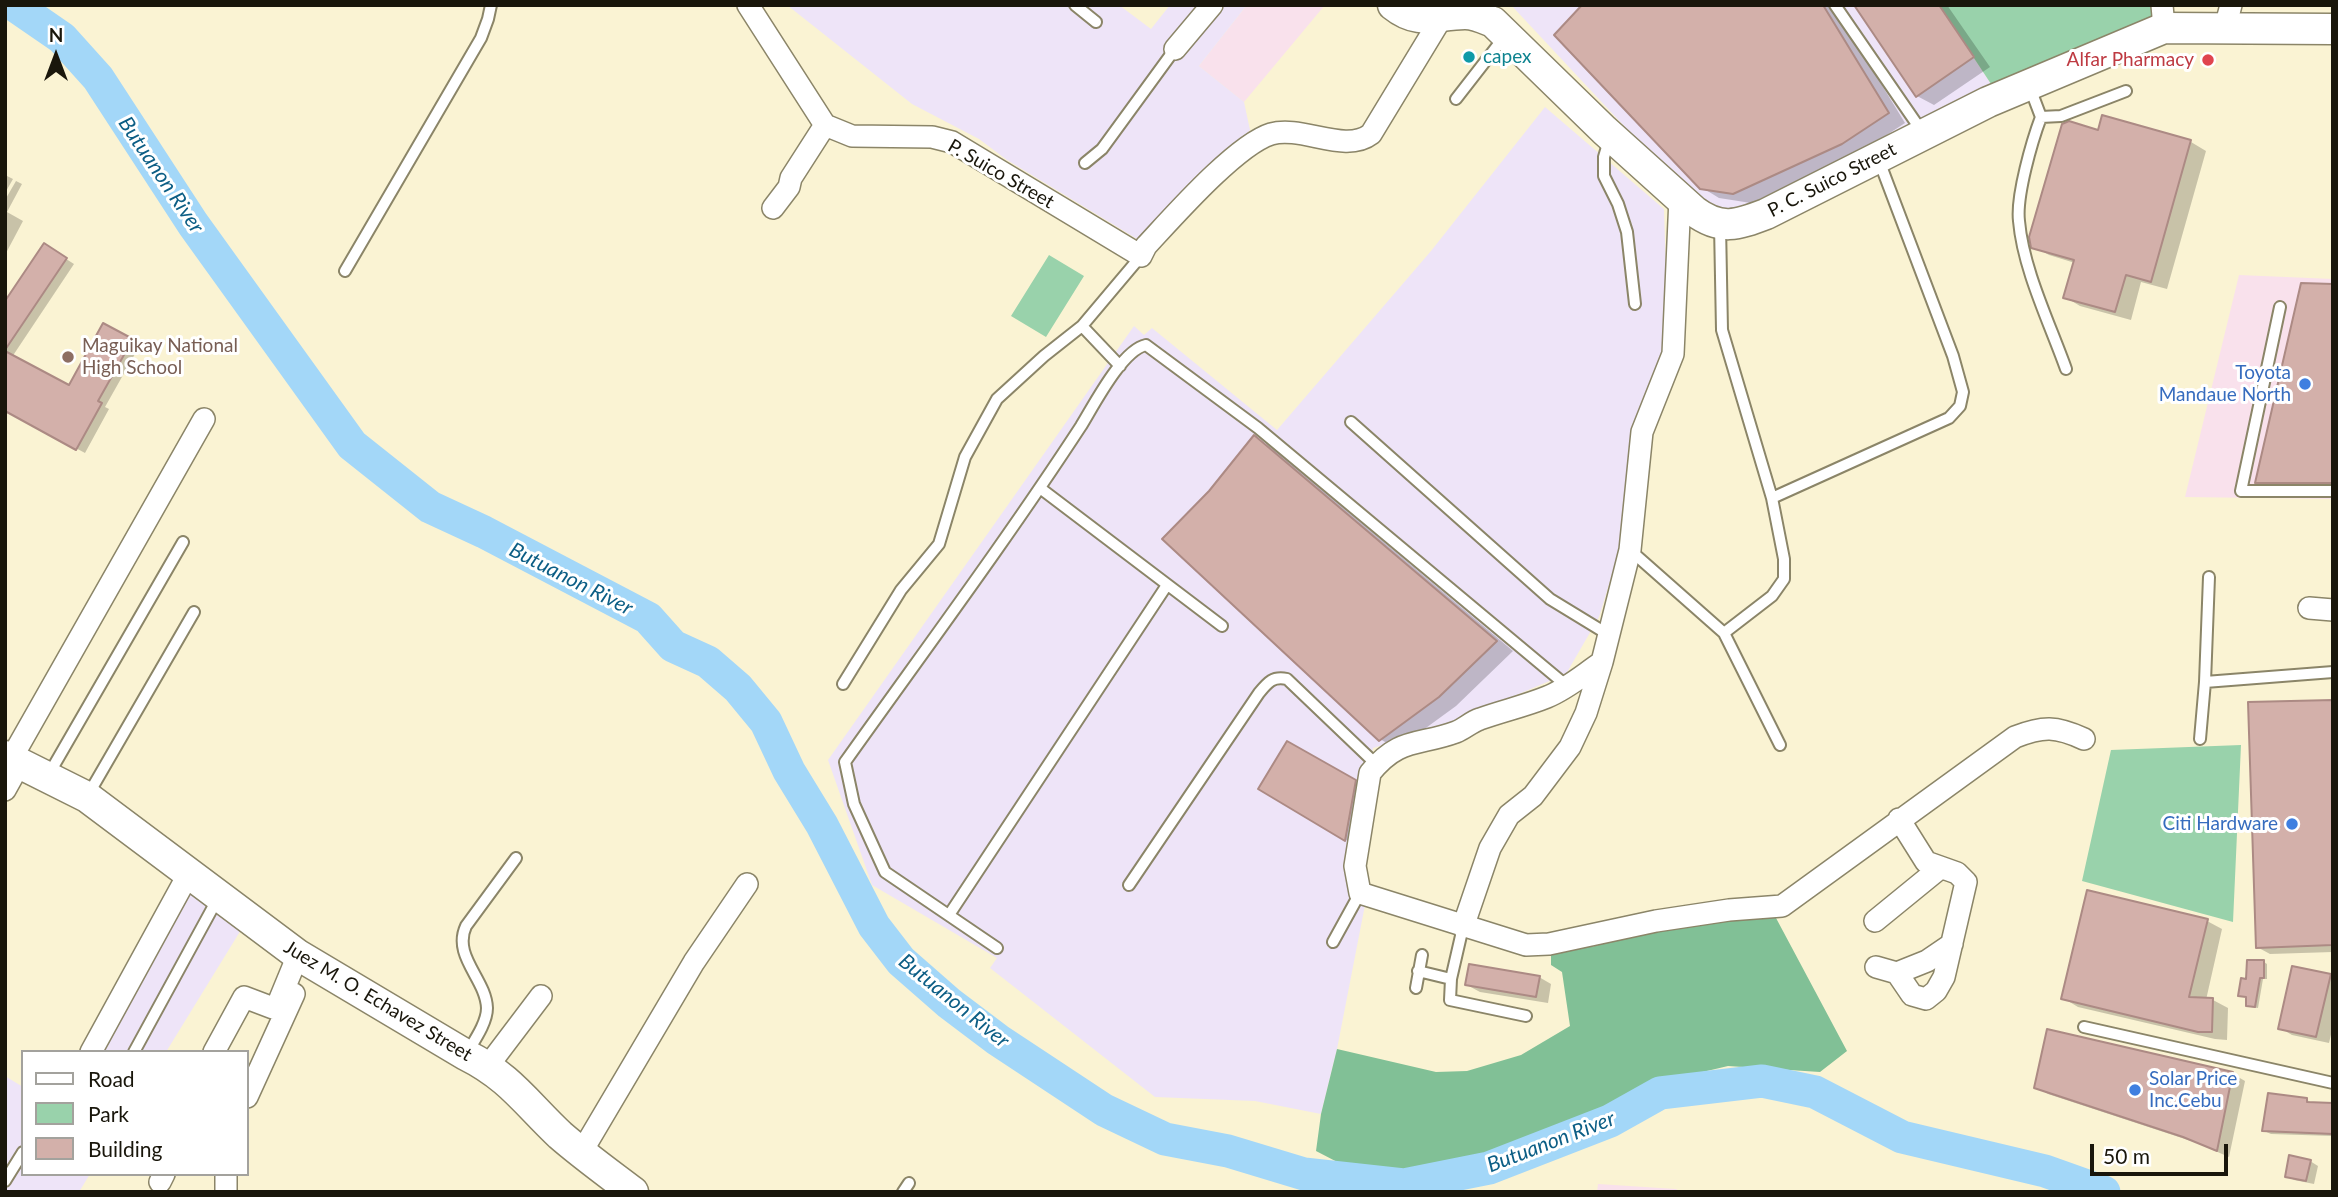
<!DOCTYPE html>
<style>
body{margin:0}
#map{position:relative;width:2338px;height:1197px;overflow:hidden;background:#faf3d3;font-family:Lato,sans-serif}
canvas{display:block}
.frame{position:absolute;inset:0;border:7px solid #19160b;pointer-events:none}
.legend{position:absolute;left:21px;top:1050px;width:228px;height:126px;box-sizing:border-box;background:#fff;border:2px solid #a3a29d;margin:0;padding:9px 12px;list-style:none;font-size:21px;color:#19160b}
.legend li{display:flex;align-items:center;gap:14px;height:35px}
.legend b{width:35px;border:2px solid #a3a29d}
.north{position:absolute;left:21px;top:21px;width:70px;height:70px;-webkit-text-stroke:5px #fff;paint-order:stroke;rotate:0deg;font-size:19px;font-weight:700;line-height:28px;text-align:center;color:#19160b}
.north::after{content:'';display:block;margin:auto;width:24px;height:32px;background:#19160b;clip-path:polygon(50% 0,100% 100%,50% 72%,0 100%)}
.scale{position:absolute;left:2090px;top:1144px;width:138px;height:32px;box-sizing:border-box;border:4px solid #19160b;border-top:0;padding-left:9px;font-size:21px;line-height:24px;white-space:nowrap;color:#19160b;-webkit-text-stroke:5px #fff;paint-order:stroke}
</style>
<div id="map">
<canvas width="2338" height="1197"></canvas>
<div class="frame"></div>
<ul class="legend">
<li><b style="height:9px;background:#fff"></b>Road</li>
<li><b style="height:19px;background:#99d2ab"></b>Park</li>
<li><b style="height:19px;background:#d3b0aa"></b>Building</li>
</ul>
<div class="north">N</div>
<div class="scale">50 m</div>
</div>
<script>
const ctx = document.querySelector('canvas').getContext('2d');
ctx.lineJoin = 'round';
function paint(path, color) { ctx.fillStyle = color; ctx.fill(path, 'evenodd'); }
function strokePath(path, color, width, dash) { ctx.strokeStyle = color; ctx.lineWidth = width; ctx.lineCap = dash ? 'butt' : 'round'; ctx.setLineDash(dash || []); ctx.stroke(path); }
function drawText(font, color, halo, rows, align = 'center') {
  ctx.font = font + ' Lato,sans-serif'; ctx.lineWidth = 6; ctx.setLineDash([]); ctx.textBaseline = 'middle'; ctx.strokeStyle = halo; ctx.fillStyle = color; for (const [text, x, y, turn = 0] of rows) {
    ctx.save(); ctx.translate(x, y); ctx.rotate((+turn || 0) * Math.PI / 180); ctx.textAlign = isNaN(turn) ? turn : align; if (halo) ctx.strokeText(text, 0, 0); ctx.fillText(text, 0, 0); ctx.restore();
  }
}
paint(new Path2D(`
 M1247 5H1325L1244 102 1199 66Z
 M2239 275 2333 279V499L2185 497Z
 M1598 1184 1676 1189 1681 1192H1597Z`), '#f9e1ec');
paint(new Path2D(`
 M787 5H1119L1151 29 1170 5H1247L1199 66 1244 102 1250 130 1142 242 1007 160 979 139 912 104Z
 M1511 5H1939L1993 87 1751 214 1718 215 1694 201Z
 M1545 107 1664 209 1668 341 1629 445 1622 542 1599 617 1566 674 1441 727 1373 748 1349 897 1365 905 1337 1049 1321 1114 1255 1101 1155 1097 990 968 997 958 872 885 828 760 1134 326 1144 335 1152 328 1277 430 1431 251Z
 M188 885 244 925 166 1052H100Z
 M5 1076 23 1087V1174H90L79 1192H5Z`), '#eee4f8');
paint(new Path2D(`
 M1939 5H2153L2155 22 1993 87Z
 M1049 255 1084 276 1046 337 1011 316Z
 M2241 745 2233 922 2082 881 2111 750Z`), '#99d2ab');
paint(new Path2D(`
 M1776 918 1847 1051 1820 1072 1728 1066 1652 1084 1601 1115 1523 1147 1437 1172 1407 1176 1345 1166 1316 1151 1321 1114 1337 1049 1436 1072 1467 1071 1521 1055 1570 1026 1562 972 1551 965V953L1562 947H1591L1655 930 1733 919Z`), '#81c096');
paint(new Path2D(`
 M1585 5H1833L1905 123 1859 153 1751 203 1719 198 1701 187Z
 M1856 5H1947L1990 67 1934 105 1917 96Z
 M2103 117 2191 142 2206 151 2167 289 2141 282 2131 320 2080 306 2065 297 2075 263 2049 255 2033 246 2099 132Z
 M5 175 13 179 5 193Z
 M16 181 22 184 7 212 23 221 5 255V200Z
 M52 250 74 264 12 357 69 388 103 325 140 345 105 407 109 409 85 453 5 410V304Z
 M2333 286V489H2269L2257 482Z
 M1255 438 1271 447 1513 651 1456 706 1397 749 1380 739 1210 491Z
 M2333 702V952L2270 954 2257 947Z
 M1288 743 1372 791 1361 849 1261 789Z
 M2207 921 2222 929 2206 1000H2213L2228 1008 2227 1040 2215 1039 2078 1007 2063 998Z
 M2264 962 2267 964V979H2263L2258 1008 2251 1007 2247 1005 2248 998 2240 995Z
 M2330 976 2333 978V1026L2329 1043 2292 1035 2280 1028Z
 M1539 977 1551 984 1548 1003 1480 992 1467 985Z
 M2233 1074 2245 1081 2229 1157 2197 1143 2048 1094 2036 1087Z
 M2307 1100 2314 1104 2333 1105V1136L2271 1134 2264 1131Z
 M2310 1161 2318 1166 2314 1184 2294 1180 2287 1176Z`), '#0003');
strokePath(new Path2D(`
 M14 5 62 38 98 78 193 224 352 445 430 507 484 532 648 618 673 646 708 662 738 688 766 722 789 771 822 825 874 926 901 961 949 1003 998 1040 1104 1110 1165 1139 1228 1151 1304 1174 1404 1185 1489 1168 1610 1121 1660 1093 1762 1081 1815 1092 1902 1137 2045 1171 2104 1192`), '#a3d7f8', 33);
const building = new Path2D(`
 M1582 5H1823L1889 113 1842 144 1733 194 1700 189 1554 35Z
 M1854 5H1939L1974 57 1916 97Z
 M2102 115 2191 140 2151 282 2126 275 2115 312 2063 298 2074 260 2031 248 2029 237 2062 124 2069 121 2098 130Z
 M44 243 67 258 5 350V301Z
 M2301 283 2333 284V483H2255Z
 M103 323 133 339 98 401 102 403 76 450 5 411V351L69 385Z
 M1254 435 1497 641 1439 697 1379 741 1162 539 1209 491Z
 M2333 700V945L2256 948 2248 702Z
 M1287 741 1356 780 1345 841 1258 789Z
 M2087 890 2208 919 2189 997 2213 998 2212 1032H2198L2061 999Z
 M2247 960H2264V978H2260L2255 1007 2246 1006V997L2238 996 2241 978 2246 979Z
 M1469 964 1540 976 1536 997 1465 985Z
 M2292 966 2331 974 2316 1037 2278 1029Z
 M2047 1029 2233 1072 2217 1151 2183 1137 2034 1088Z
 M2268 1093 2307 1098V1102L2333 1103V1134L2262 1131Z
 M2289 1155 2311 1160 2306 1181 2285 1177Z`);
paint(building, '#d3b0aa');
strokePath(building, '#ac8a84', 2);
const lane = new Path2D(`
 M1075 5 1096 22
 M1835 5 1923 133
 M2030 88 2041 117C2032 141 2016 196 2019 221 2023 269 2050 324 2066 369
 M1456 99 1505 36
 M2041 117 2061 116 2126 91
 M1610 137 1604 157V176L1618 204 1627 232 1635 304
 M1085 163 1102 149 1175 49
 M1720 225 1722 330 1772 498 1784 559V579L1772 596 1724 633
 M345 271 481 38 488 19 491 5
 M2280 307 2241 491H2333
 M1082 326 1120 366
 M1351 422 1550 599 1609 635
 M1040 488 1222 626
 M1772 498 1949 418 1960 406 1963 392 1953 356 1878 158
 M1630 550 1724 633 1780 745
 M2205 682 2209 577
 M843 684 901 590 939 544 965 457 997 399 1044 356 1082 326 1141 256
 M2200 739 2205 682 2333 672
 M49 774 183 542
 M88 795 194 612
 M1129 885 1259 693C1268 682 1273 676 1287 679L1377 765
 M949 915 1167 585
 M1463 927 1451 979 1450 1000 1526 1016
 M1333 942 1360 893
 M997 948 885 872 854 804 845 762C924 651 1006 541 1081 426 1094 405 1122 350 1146 345L1258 428 1567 686
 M1418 971 1451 979
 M1416 988 1422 955
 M2084 1027 2333 1083
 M134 1052 218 898
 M467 1053C474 1041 487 1023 487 1008 486 979 452 956 466 926L516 858
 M5 1181 23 1152
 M903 1192 909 1183`);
const street = new Path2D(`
 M748 5 825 125 852 136 932 137 952 142 1141 256 1146 246C1173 217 1236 145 1271 134 1302 125 1345 154 1371 134L1442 17
 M2162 5 2164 28
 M2225 28 2231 5
 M1175 49 1212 5
 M773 208 789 187 791 178 825 125
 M2309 608 2333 610
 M1602 662C1584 674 1567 689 1547 697 1525 706 1502 711 1480 719 1471 722 1464 729 1456 732 1418 746 1399 737 1370 773L1355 866 1360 893 1526 945 1549 944 1656 921 1729 910 1782 906 2015 737C2043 726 2056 726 2084 739
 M11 759 204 419
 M5 790 20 763
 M1875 921 1940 868
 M1463 927 1490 848 1509 815 1533 796 1570 747 1586 713 1602 662 1630 550 1642 432 1673 354 1680 198
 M1876 967 1897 973 1927 961 1952 944
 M1897 973 1912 995 1926 999 1936 991 1944 977 1966 882 1957 873 1926 862 1899 819
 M91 1052 189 873
 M214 1052 244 997 273 1008 277 1006 298 955
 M488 1066 541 996
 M247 1097 294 994
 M581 1153 694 962 747 884
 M160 1182 164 1174
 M226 1192V1174`);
const secondary = new Path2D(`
 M1393 5C1419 26 1436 14 1465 14 1475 14 1483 18 1493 22L1604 130 1694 211C1721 231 1737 225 1766 214L1988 102 2164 28 2333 29
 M5 756 87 797 298 955 466 1055C510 1077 526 1103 560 1135 583 1155 608 1173 633 1192`);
strokePath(lane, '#8b8568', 14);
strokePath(street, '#8b8568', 24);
strokePath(secondary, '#8b8568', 33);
strokePath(lane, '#fff', 10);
strokePath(street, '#fff', 21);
strokePath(secondary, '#fff', 30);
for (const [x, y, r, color] of [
 [1469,57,7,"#0f9aa8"],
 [2208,60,7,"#e0444e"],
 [68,357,7,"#8d6e63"],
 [2305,384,7,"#3f7fe0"],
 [2292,824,7,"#3f7fe0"],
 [2135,1090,7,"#3f7fe0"]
]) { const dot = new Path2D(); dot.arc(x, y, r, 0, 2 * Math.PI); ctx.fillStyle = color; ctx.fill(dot); strokePath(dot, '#fff', 2.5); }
drawText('19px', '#0d838f', '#fff', [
 ["capex",1483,57]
], 'left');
drawText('19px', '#be3a42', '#fff', [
 ["Alfar Pharmacy",2194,60]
], 'right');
drawText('19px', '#19160b', '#fff', [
 ["P. Suico Street",1001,174,30],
 ["P. C. Suico Street",1832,180,-27],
 ["Juez M. O. Echavez Street",378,1001,31]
]);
drawText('19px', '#785e54', '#fff', [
 ["Maguikay National",82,346],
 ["High School",82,368]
], 'left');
drawText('19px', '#366cbe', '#fff', [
 ["Toyota",2291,373],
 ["Mandaue North",2291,395],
 ["Citi Hardware",2278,824],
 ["Solar Price",2149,1079,"left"],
 ["Inc.Cebu",2149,1101,"left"]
], 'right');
drawText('italic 21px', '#0c5e85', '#fff', [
 ["Butuanon River",161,175,56],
 ["Butuanon River",571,579,27],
 ["Butuanon River",954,1001,39],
 ["Butuanon River",1551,1142,-21]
]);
</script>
